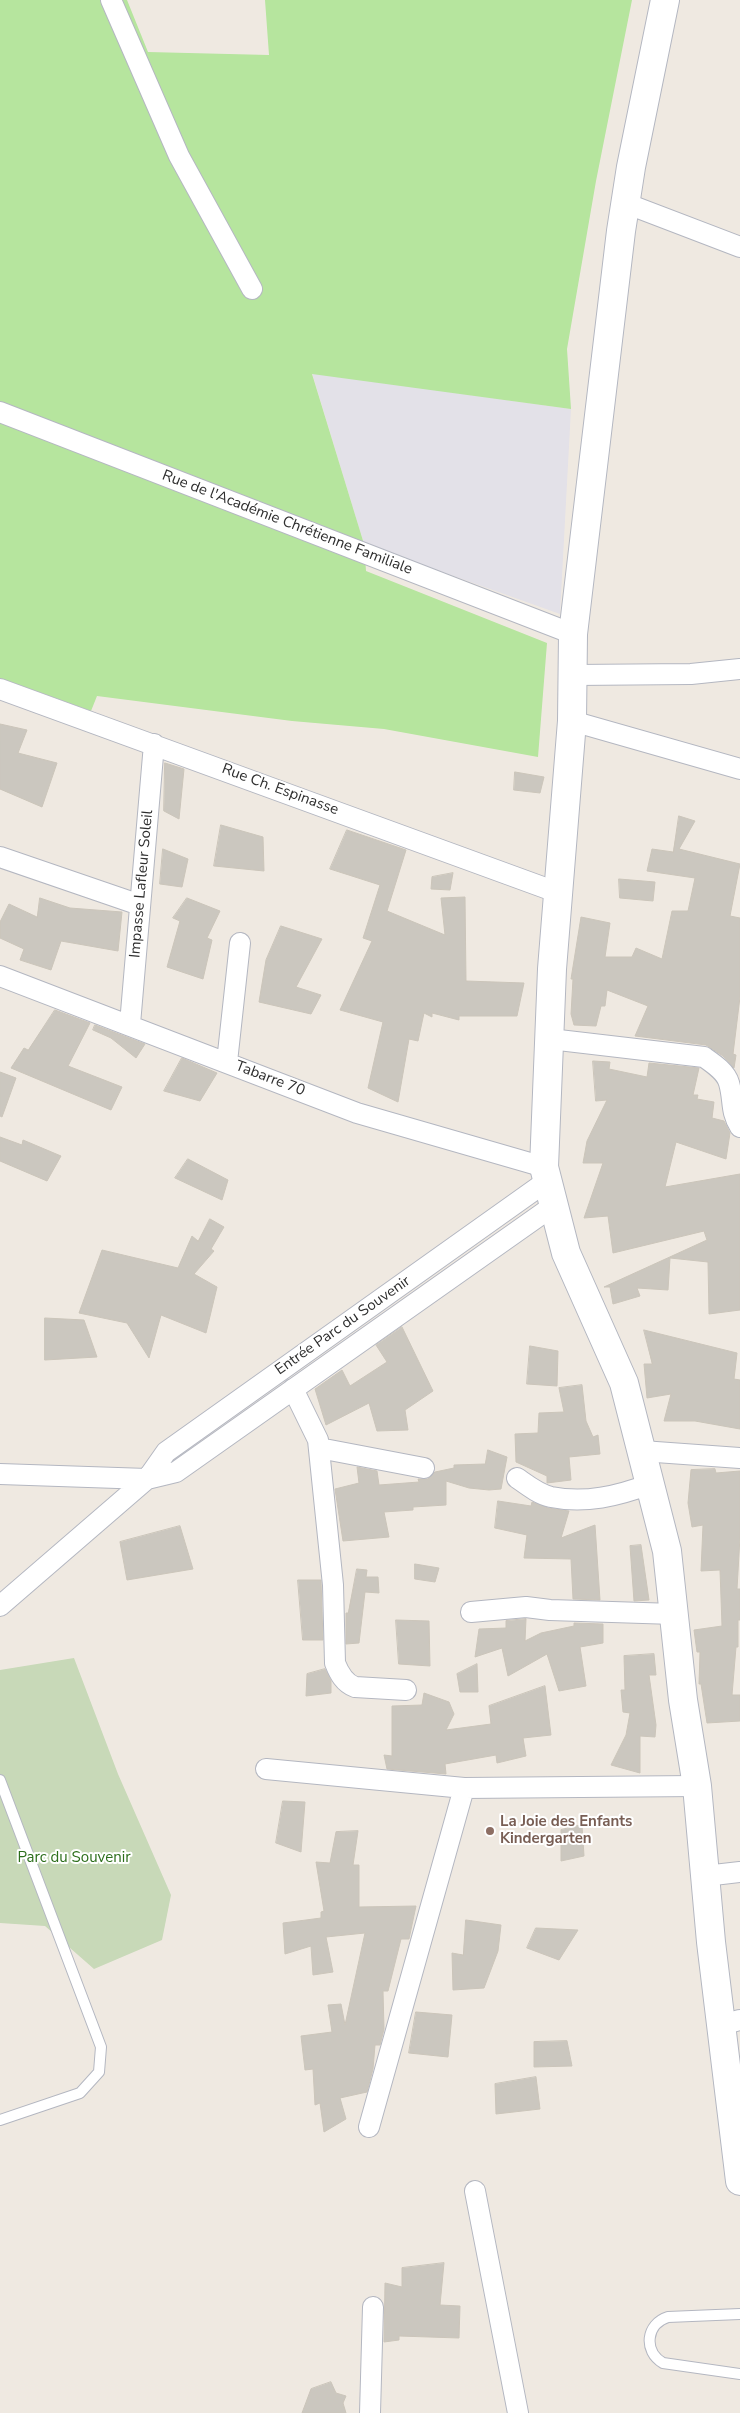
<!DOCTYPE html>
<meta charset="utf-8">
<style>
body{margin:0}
canvas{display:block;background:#efe9e1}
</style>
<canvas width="740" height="2413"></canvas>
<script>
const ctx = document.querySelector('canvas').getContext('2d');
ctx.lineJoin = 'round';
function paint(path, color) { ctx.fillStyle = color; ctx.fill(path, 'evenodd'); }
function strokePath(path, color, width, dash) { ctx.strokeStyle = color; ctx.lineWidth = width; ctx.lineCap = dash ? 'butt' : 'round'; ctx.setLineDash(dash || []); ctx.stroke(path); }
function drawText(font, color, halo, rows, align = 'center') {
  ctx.font = font + ' "Nunito Sans",sans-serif'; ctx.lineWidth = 4; ctx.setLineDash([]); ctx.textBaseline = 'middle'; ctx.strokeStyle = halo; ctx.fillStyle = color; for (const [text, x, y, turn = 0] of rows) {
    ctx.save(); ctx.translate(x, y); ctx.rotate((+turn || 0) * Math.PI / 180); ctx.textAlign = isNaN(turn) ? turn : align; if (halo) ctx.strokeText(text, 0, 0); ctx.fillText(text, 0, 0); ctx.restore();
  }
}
paint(new Path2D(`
 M312 373 571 409 560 614 364 544Z`), '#e3e1e8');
paint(new Path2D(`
 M0 0H127L148 52 269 55 265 0H632L596 181 567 349 571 409 312 374 364 544 366 571 547 643 538 757 384 729 292 721 97 696 91 711 0 678Z`), '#b6e59e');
paint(new Path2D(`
 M74 1658 118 1774 171 1895 162 1940 94 1969 45 1926 0 1923V1670Z`), '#c8d9b8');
const building = new Path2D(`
 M0 724 27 730 18 753 57 763 42 807 0 789Z
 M165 763 184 769 179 819 164 811Z
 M515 772 544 777 540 793 514 790Z
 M679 816 695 821 679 849 740 864 730 916 740 918V997L733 1054 736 1055 734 1068 723 1056 706 1045 635 1036 648 1006 607 990 605 1006H601L596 1026 574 1025 571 1014 573 979H571L581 917 610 923 605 957H632L636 948 662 959 672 911H688L695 878 647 871 652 849 673 852Z
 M221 825 263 837 264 871 214 866Z
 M347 830 406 850 387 911 445 935 441 898 465 897 466 981 524 983 517 1016H459V1020L432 1013V1017L424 1013 418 1041 409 1039 398 1102 368 1088 383 1022 340 1010 372 941 363 938 380 885 330 869Z
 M163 849 188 859 182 887 160 884Z
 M453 873 450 890 431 889 432 877Z
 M619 879 655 882 653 901 620 898Z
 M40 898 70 908 122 912 118 951 61 941 51 970 20 960 24 949 0 938V922L9 904 37 917Z
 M187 898 220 911 207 938 212 940 203 979 167 967 180 921 173 918Z
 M281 926 322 939 296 987 321 995 311 1014 259 1002 266 960Z
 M55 1010 90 1023 68 1066 122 1087 111 1110 11 1068 24 1048 28 1050Z
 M95 1025 145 1044 136 1058 111 1038 93 1030Z
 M182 1058 217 1073 200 1101 164 1091Z
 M593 1061 610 1062 609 1069 647 1077 649 1063 699 1068 693 1095H698L697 1099 714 1102 712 1118 724 1121 730 1133 726 1159 676 1142 665 1187 740 1174V1310L709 1314 708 1262 670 1258 668 1290 637 1288 640 1296 613 1304 610 1287H604L707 1240 704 1231 613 1253 608 1216 584 1218 603 1163H583L587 1141 607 1100 596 1101Z
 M0 1072 16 1078 2 1117 0 1116Z
 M0 1137 22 1145 23 1140 61 1156 47 1181 0 1161Z
 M188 1159 228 1180 222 1200 175 1178Z
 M210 1219 224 1227 211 1249 214 1251 194 1274 217 1287 206 1333 161 1315 149 1358 127 1323 79 1313 102 1250 178 1268 192 1236 198 1241Z
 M45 1318 84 1320 97 1357 45 1360Z
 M402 1327 433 1391 405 1410 408 1430 377 1431 369 1403 326 1425 315 1389 342 1370 350 1386 387 1362 376 1345Z
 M644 1330 737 1353 734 1379 740 1380V1429L695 1421H664L671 1394 647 1398 644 1364H652Z
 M530 1346 558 1351 557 1386 527 1384Z
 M582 1385 586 1421 593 1437 598 1435 600 1454 569 1457 571 1480 547 1483V1476L516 1462 515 1434 538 1433 539 1413 564 1412 559 1388Z
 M488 1450 507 1457 501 1489 489 1490 469 1488 446 1481V1505L413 1507V1510L384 1512 389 1537 343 1541 335 1489 359 1483 357 1467 377 1471 379 1485 419 1482 418 1479H428L435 1472 454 1468V1465L485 1464Z
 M715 1469 716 1473 740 1471V1537L737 1589H740V1620H738V1647H736L732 1695H740V1721L707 1723 701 1684H699L700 1652H697L694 1630 722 1626 720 1570 701 1571 703 1525 692 1527 688 1503 691 1470Z
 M498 1501 531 1506 532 1502 548 1508 569 1511 561 1538 595 1525 600 1600 573 1599 571 1559 524 1558 527 1535 495 1528Z
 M180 1526 193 1569 127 1580 120 1542Z
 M641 1545 649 1600 634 1601 630 1546Z
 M415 1564 439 1568 435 1582 415 1579Z
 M357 1569 367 1570 366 1577H378L379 1593 365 1592 359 1643 346 1644V1613H348Z
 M298 1580H321L323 1640H303Z
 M526 1619 525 1641 541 1633 574 1626V1623L603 1624V1643L580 1647 586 1686 559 1691 547 1654 508 1676 502 1648 475 1657 479 1629 506 1628V1621Z
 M396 1620 429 1621 430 1666 399 1664Z
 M654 1654 656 1675H649L656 1725 655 1737 640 1736V1773L611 1765 626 1735 630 1713 623 1712 621 1690H625L624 1656Z
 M477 1664 478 1692H460L457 1674Z
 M325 1669 331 1681V1693L306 1696 307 1674Z
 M545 1686 551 1735 523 1738 526 1756 497 1763 496 1755 445 1764 446 1774 387 1769 384 1755 392 1756V1706L422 1705 424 1693 449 1702 454 1714 446 1730 491 1724 489 1706Z
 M283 1801 305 1802 301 1852 276 1843Z
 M582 1825 584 1856 561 1861V1830Z
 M358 1831 353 1865H359V1907L416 1906 409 1939H401L388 1991H383L384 2029 380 2045H375L373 2069 367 2092 340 2098 346 2119 324 2132 320 2103 315 2105 313 2069 305 2070 301 2036 332 2032 328 2005 341 2004 345 2025 365 1933 326 1937 333 1972 313 1975 311 1946 285 1954 283 1923 321 1918V1912L324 1911 316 1862 330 1863 336 1832Z
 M466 1920 501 1925 498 1951 484 1988 453 1990 452 1953 463 1955Z
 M536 1928 578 1930 559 1960 527 1948Z
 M416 2012 452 2015 448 2057 409 2053Z
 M567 2041 572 2066 534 2067V2042Z
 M536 2077 540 2109 496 2114 495 2084Z
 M444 2263 440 2305 460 2306 459 2338 399 2336V2340L384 2342 385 2283 402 2287V2268Z
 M331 2382 336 2393 346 2396 343 2403 346 2413H302L311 2389Z`);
paint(building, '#cbc7bf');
strokePath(building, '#cbc5ba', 1);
const service = new Path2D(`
 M0 1780 101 2047 99 2072 80 2093 0 2120
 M740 2314 668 2317C646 2324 643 2351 663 2363L740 2374`);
const minor = new Path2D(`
 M111 0 179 156 252 289
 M625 203 740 247
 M0 412 573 634
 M574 675 691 674 740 669
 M0 689 559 893
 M572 721 740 769
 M0 857 140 905
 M0 976 357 1113 544 1167
 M130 1024 154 744
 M550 1039 704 1057C714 1064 726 1072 729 1083 734 1100 730 1111 740 1127
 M227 1062 240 943
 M293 1389 318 1440 333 1585 335 1663C339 1673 344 1683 355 1687L406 1690
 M319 1448 424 1468
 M642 1451 740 1458
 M0 1474 147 1479 176 1472 553 1206
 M517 1478C527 1485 538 1494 551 1497 585 1504 618 1496 650 1484
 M0 1606 147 1479 166 1452 547 1181
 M471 1612 526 1607 550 1610 674 1614
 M266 1769 464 1788 697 1786
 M705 1876 740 1872
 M721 2025 740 2020
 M369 2127 464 1788
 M475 2191 518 2413
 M370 2413 373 2307`);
const secondary = new Path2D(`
 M665 0 631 167 621 231 573 634 572 721 552 969 544 1167 566 1253 624 1383 667 1551 683 1700 697 1786 711 1942 740 2181`);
strokePath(service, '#b4b7c1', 12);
strokePath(minor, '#b4b7c1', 22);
strokePath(secondary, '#b4b7c1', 30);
strokePath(service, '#fff', 10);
strokePath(minor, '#fff', 20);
strokePath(secondary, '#fff', 28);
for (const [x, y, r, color] of [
 [490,1831,5,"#8d6e63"]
]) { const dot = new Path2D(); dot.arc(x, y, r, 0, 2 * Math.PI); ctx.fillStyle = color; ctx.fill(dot); strokePath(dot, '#fff', 2); }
drawText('15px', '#2e2e2e', '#fff', [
 ["Rue de l'Académie Chrétienne Familiale",287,523,21],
 ["Rue Ch. Espinasse",280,790,20],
 ["Impasse Lafleur Soleil",142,884,-85],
 ["Tabarre 70",270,1079,21],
 ["Entrée Parc du Souvenir",343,1326,-35]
]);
drawText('bold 15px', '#785e54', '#fff', [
 ["La Joie des Enfants",500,1822],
 ["Kindergarten",500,1839]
], 'left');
drawText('15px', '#2c6e1b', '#fff', [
 ["Parc du Souvenir",74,1858]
]);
</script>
